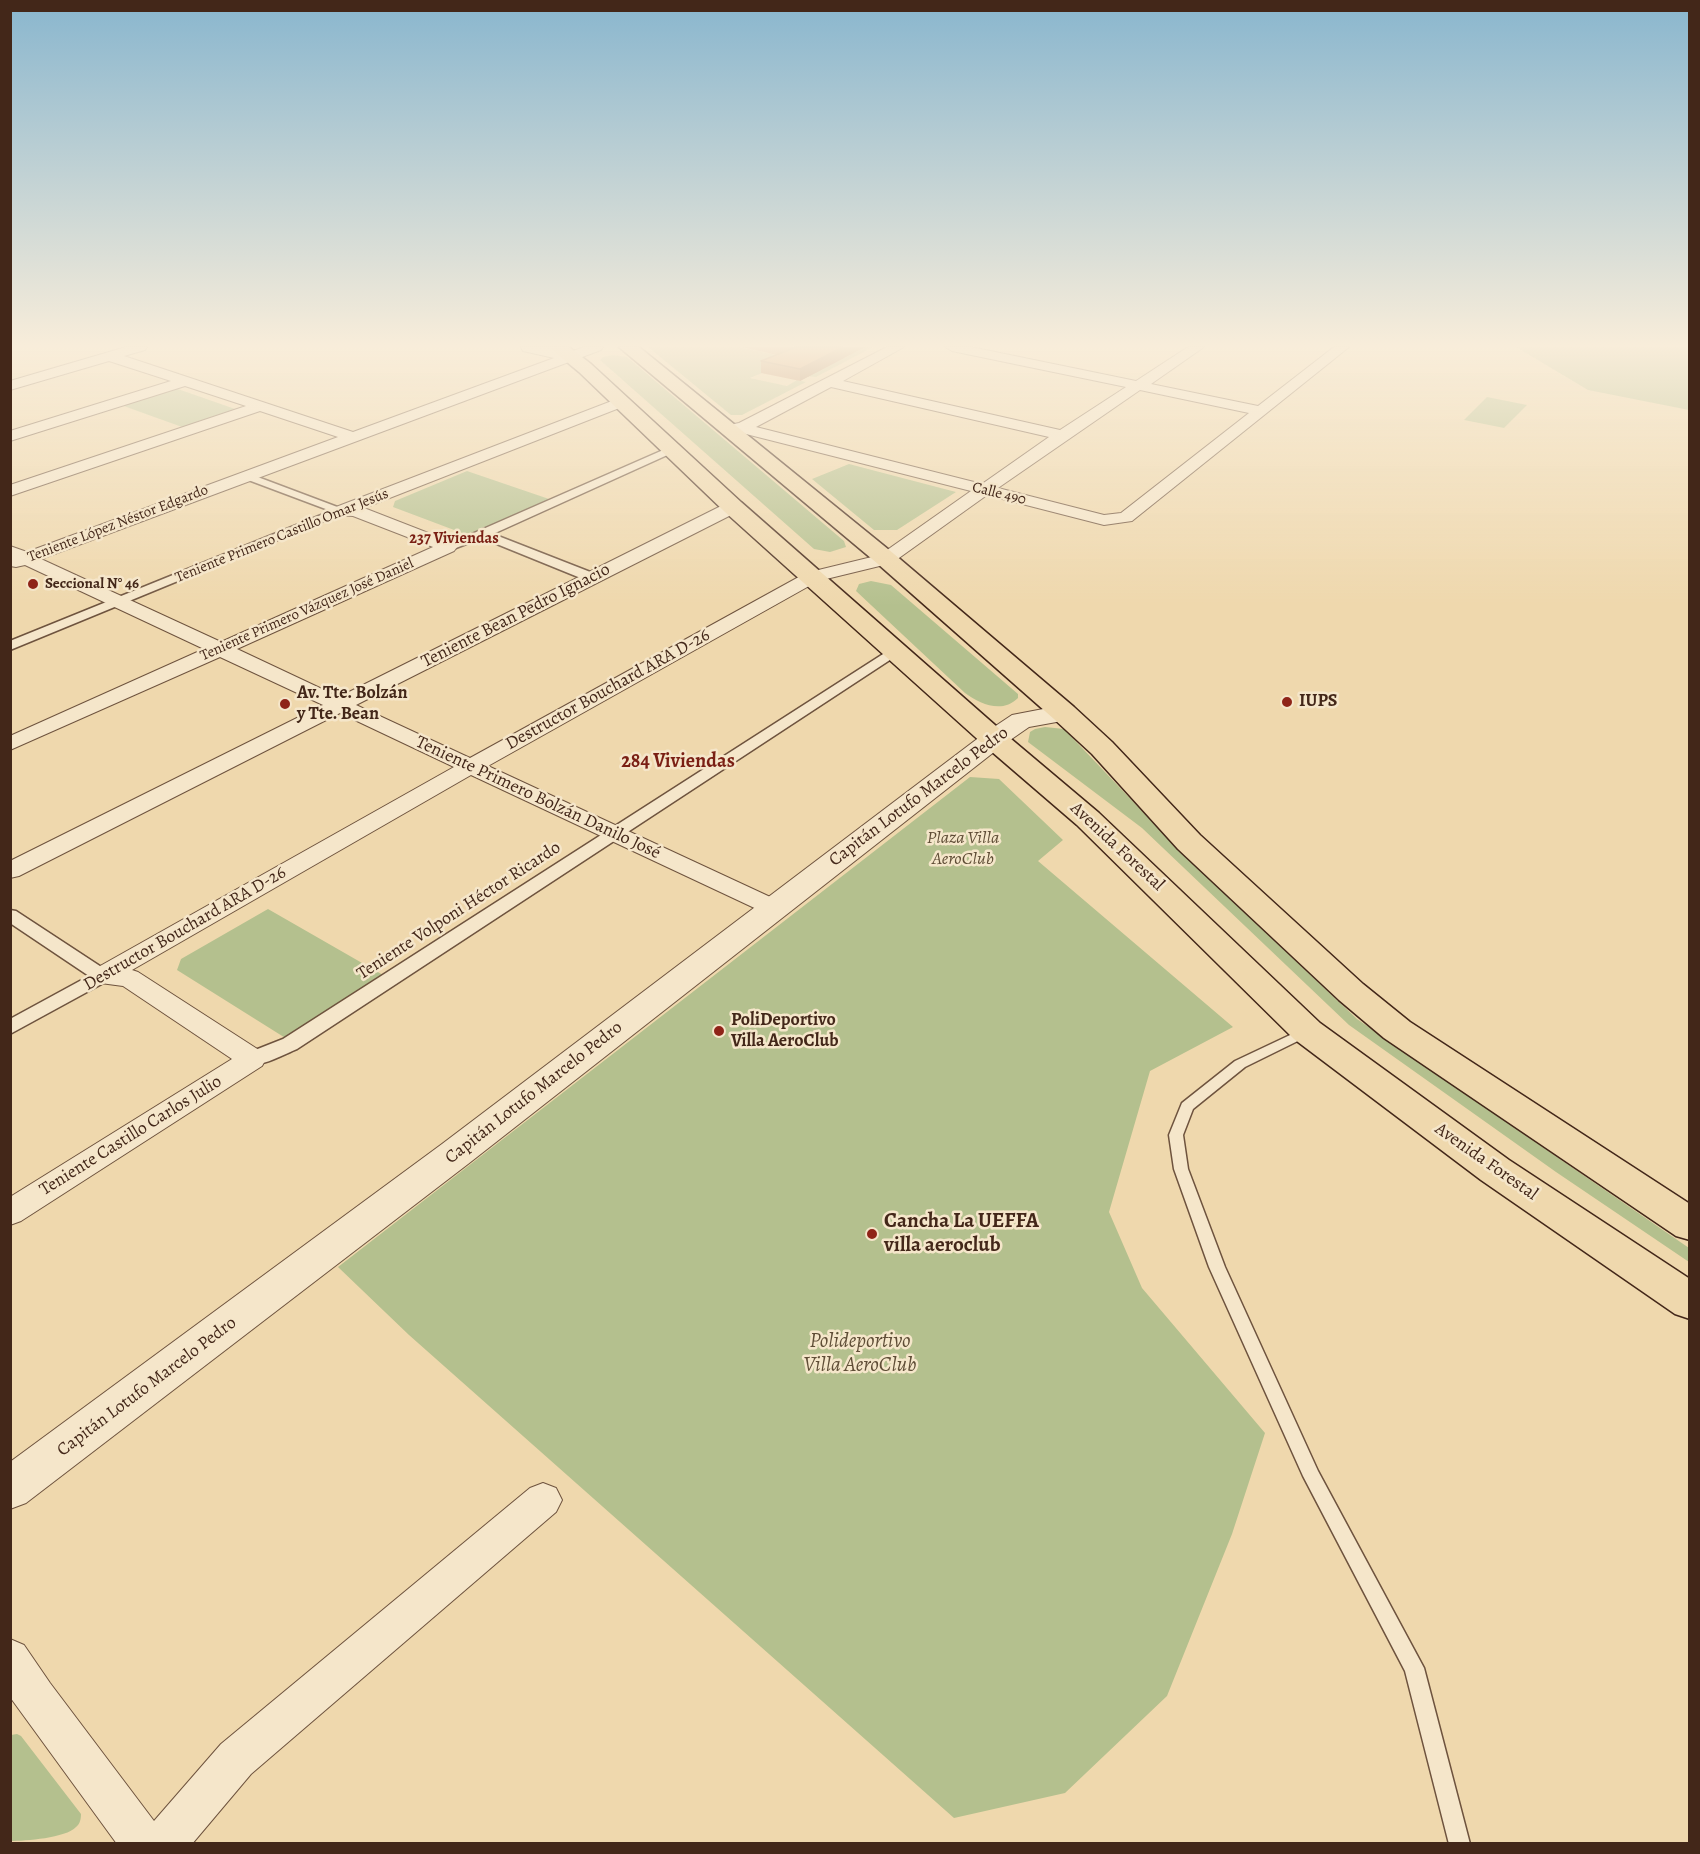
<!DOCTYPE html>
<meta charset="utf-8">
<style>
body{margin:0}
#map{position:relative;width:1700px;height:1854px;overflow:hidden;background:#efd8ad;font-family:Alegreya,serif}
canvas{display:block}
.frame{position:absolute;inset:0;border:12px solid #432719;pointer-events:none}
</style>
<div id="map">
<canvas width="1700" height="1854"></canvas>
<div class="frame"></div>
</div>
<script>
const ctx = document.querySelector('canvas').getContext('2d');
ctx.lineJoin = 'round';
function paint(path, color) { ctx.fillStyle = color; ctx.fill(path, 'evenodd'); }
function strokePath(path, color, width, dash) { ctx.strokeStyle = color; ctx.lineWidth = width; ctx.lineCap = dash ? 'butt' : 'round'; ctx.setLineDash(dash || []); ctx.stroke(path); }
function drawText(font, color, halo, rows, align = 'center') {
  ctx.font = font + ' Alegreya,serif'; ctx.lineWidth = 5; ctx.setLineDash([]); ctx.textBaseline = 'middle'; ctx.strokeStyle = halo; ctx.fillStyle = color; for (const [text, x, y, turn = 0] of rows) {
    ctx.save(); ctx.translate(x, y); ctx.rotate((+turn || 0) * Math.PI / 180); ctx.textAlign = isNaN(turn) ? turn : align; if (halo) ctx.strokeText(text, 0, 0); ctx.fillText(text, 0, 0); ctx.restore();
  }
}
paint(new Path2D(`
 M648 347H739L776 355 788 350 836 362 865 347H873L816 377 762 373 750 378 787 386 797 380 806 382 742 415H731Z
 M1516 347H1689V410L1588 390Z
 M613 355 627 357 844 541 846 547 830 552 814 549 600 360 603 357Z
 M168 389H178L235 409 182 427 121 405Z
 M1487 397 1527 405 1504 428 1464 420Z
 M849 464 956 492 897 530H874L812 479Z
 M467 471 549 499 470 536 393 507 395 501Z
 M871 581 891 585 1018 694V698C1002 714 980 704 965 693L856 591 859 584Z
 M1045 727 1064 729 1184 855 1357 1019 1689 1248V1262L1556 1172 1349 1025 1142 828 1028 742 1030 732 1035 729Z
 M970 777 999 779 1063 840 1038 861 1233 1027 1150 1071 1109 1212 1142 1288 1265 1433 1232 1534 1167 1696 1065 1793 954 1818 409 1335 338 1267Z
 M268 909 383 975 287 1039 177 970 181 959Z
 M17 1734 21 1736 81 1814C81 1819 80 1824 76 1827 66 1838 25 1841 11 1841V1735Z`), '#b4c08e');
const service = new Path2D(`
 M1307 1027 1312 1028 1313 1031 1312 1034 1245 1067 1193 1109 1183 1135 1188 1169 1225 1267 1318 1471 1424 1668 1470 1844H1449L1405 1671 1303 1476 1209 1267 1174 1169 1169 1135 1182 1103 1235 1061Z`);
const pedestrian = new Path2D(`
 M670 447 676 450 674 452 493 534 598 575 599 578 598 581H588L482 538 448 551 442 547Z
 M247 473 348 511 10 650V641L331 511 243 478 241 476Z
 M894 647 899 648 901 651 899 654 297 1049C282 1055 261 1068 245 1064L242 1059 245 1054 283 1039Z
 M10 910 16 911 109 972 111 976 109 980 10 1034V1019L89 976 10 923Z`);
const minor = new Path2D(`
 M126 347H147L145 350 124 356 353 432 584 347H603L601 350 41 559 221 642 433 547 353 516 336 515 333 511 336 507 617 399H627L629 402 627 405 364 508 454 543 457 547 454 551 237 649 339 697 727 503H739L741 507 739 511 356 705 470 758 806 573 880 555 971 491 742 433 729 431 726 428 729 425 739 423 887 347H904L843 381 1060 430 1126 387 952 351 945 347H971L1136 381 1188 347H1204L1151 384 1258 406 1334 347H1349L1132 521 1104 525 987 495 892 563 818 581 488 766 781 902 785 907 781 912 772 915 763 912 471 775 132 970 138 972 262 1052 266 1059 262 1066 21 1221 10 1225V1197L232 1059 123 986 93 982 89 976 93 970 454 767 340 713 19 876 10 878V861L323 705 220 657 10 750V736L204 649 25 565 16 567 10 566V546L27 552 338 437 260 411 10 496V485L246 406 185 386 10 441V431L171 381 109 361 10 390V381ZM831 387 1049 437 982 484 756 427ZM1140 390 1249 413 1121 513 1104 515 998 488Z
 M543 1483 556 1488 562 1500 556 1512 251 1774 192 1844H117L10 1697V1639L24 1645 50 1683 154 1821 221 1744 530 1488Z`);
const tertiary = new Path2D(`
 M521 347H550L578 353 581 357 578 361 572 362 523 351Z
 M1064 705 1073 707 1077 713 1073 719 1029 727 1003 745 468 1164 26 1503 10 1509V1462L442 1144 985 733 1012 715Z`);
const primary = new Path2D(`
 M549 347H569L591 364 741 502 1004 733 1099 813 1320 1023 1509 1160 1690 1279V1319L1675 1314 1481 1180 1294 1039 1077 825 984 745 725 512 579 372Z
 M619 347H639L894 554 1074 707 1112 742 1200 835 1363 984 1410 1022 1690 1204V1240L1676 1236 1384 1038 1339 1000 1178 849 1092 754 1054 719 878 564Z`);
strokePath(service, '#6e533e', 3);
strokePath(pedestrian, '#6e533e', 3);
strokePath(minor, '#6e533e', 2);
strokePath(tertiary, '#6e533e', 2);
strokePath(primary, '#432719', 3);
paint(service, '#f5e6ca');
paint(pedestrian, '#f5e6ca');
paint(minor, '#f5e6ca');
paint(tertiary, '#f5e6ca');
paint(primary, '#efd8ad');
paint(new Path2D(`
 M742 347H865L800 381 761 373V361L777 355Z`), '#b1764f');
paint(new Path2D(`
 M843 347H865L800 381V369Z`), '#906040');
const building = new Path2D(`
 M794 347H843L800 369 761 361 796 347Z`);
paint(building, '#ce895c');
strokePath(building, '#906040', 1.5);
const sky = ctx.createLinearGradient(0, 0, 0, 606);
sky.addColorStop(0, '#89b6ce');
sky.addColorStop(0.57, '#f8edda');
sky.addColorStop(1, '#f8edda00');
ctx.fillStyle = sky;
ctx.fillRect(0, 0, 1700, 606);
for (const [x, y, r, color] of [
 [33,584,6,"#8f2418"],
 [1287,702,6,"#8f2418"],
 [285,704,6,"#8f2418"],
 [719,1031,6,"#8f2418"],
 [872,1234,6,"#8f2418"]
]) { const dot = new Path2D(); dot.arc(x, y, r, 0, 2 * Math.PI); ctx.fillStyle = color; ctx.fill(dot); strokePath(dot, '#f5e6ca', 2); }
drawText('15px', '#432719', '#f5e6ca', [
 ["Calle 490",999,494,14],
 ["Teniente López Néstor Edgardo",118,524,-21],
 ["Teniente Primero Castillo Omar Jesús",282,536,-22],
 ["Teniente Primero Vázquez José Daniel",307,610,-24]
]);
drawText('bold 15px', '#432719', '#f5e6ca', [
 ["Seccional N° 46",45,584]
], 'left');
drawText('bold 16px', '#7a1f14', '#f5e6ca', [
 ["237 Viviendas",454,539]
]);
drawText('18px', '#432719', '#f5e6ca', [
 ["Teniente Bean Pedro Ignacio",516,616,-27],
 ["Destructor Bouchard ARA D-26",608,690,-29],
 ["Capitán Lotufo Marcelo Pedro",919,797,-37],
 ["Teniente Primero Bolzán Danilo José",538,798,25],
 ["Avenida Forestal",1117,847,43],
 ["Teniente Volponi Héctor Ricardo",459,911,-33],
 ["Destructor Bouchard ARA D-26",185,929,-30],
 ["Capitán Lotufo Marcelo Pedro",534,1093,-38],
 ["Teniente Castillo Carlos Julio",131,1136,-32],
 ["Avenida Forestal",1486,1162,35],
 ["Capitán Lotufo Marcelo Pedro",147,1387,-37]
]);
drawText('bold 18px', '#432719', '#f5e6ca', [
 ["Av. Tte. Bolzán",297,694],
 ["y Tte. Bean",297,715],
 ["IUPS",1299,702],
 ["PoliDeportivo",731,1021],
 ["Villa AeroClub",731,1042]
], 'left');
drawText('italic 18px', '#5f4d36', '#f5e6ca', [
 ["Plaza Villa",963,839],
 ["AeroClub",963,860]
]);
drawText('bold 20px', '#7a1f14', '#f5e6ca', [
 ["284 Viviendas",678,762]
]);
drawText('bold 21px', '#432719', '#f5e6ca', [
 ["Cancha La UEFFA",884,1222],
 ["villa aeroclub",884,1246]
], 'left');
drawText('italic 21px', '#5f4d36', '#f5e6ca', [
 ["Polideportivo",860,1342],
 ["Villa AeroClub",860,1366]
]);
</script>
